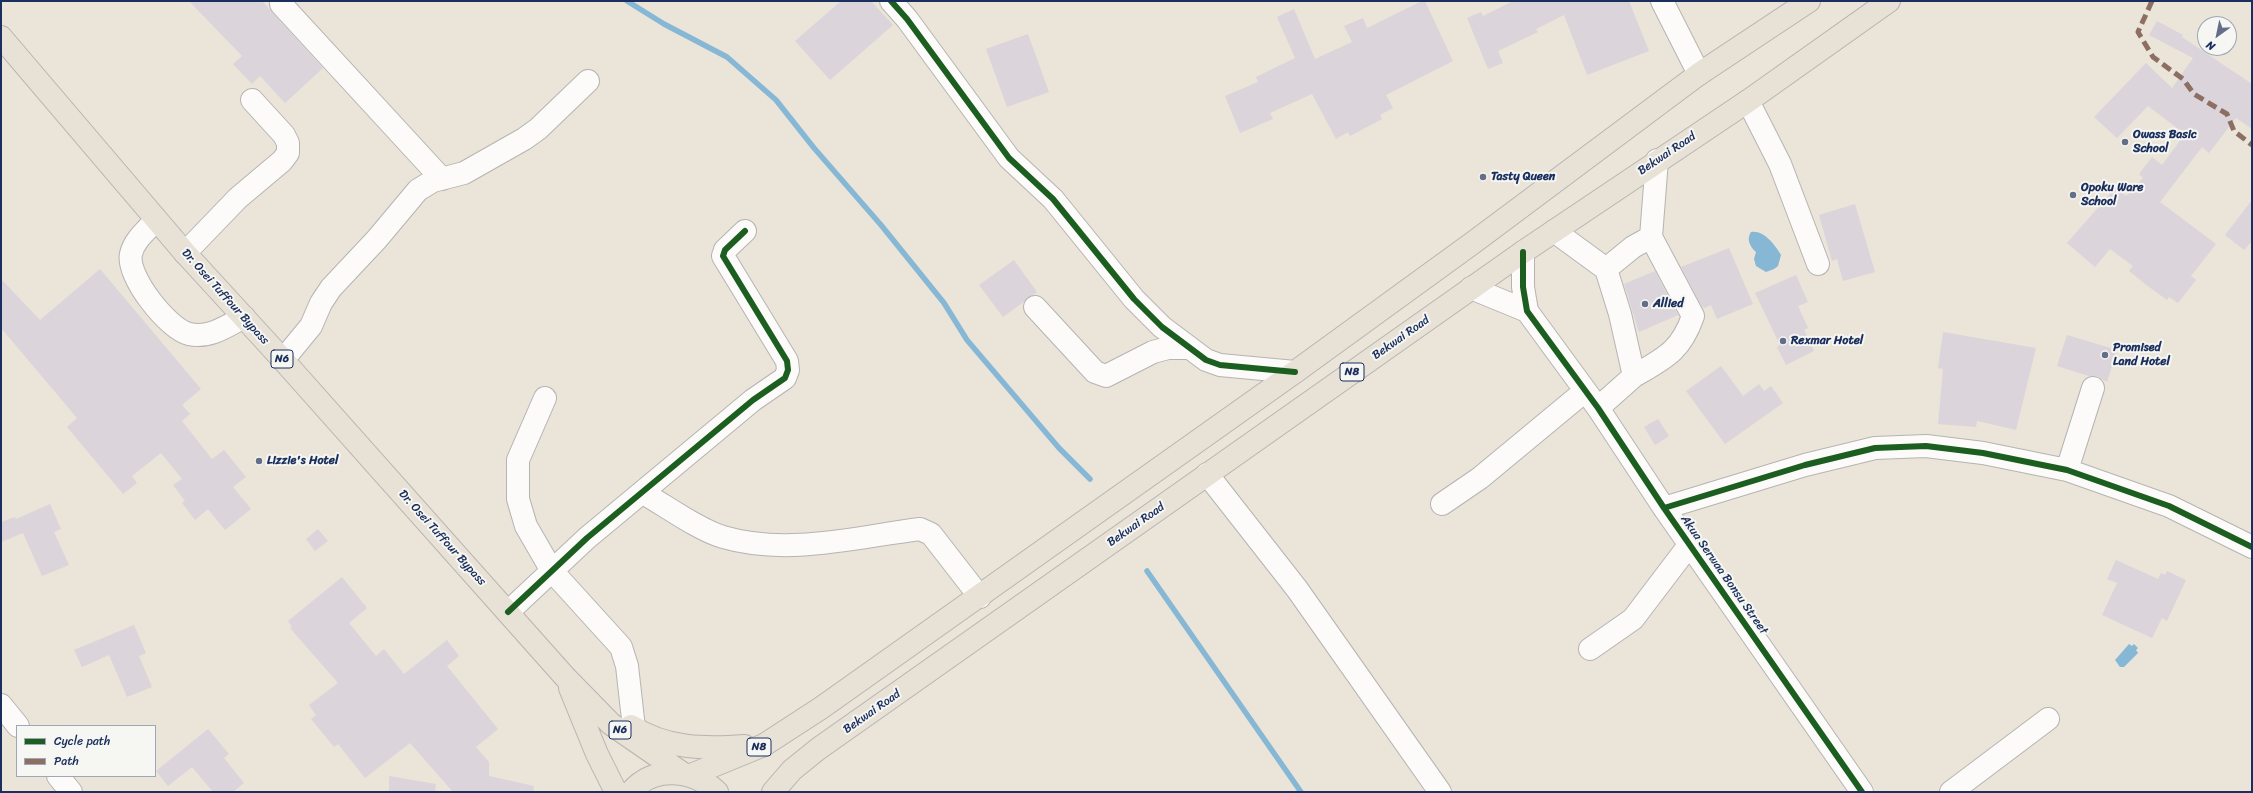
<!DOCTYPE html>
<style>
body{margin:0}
#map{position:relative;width:2253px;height:793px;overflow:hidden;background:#eae4d9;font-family:Sriracha,sans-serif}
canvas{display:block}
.frame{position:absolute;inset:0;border:2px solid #1b2f5e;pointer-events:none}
.legend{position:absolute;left:16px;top:725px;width:140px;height:52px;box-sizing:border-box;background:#f6f6f2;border:1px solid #9ea6b7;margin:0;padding:5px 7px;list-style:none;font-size:12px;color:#1b2f5e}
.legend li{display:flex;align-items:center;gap:8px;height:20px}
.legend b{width:20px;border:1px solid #9ea6b7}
.north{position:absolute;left:2197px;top:16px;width:40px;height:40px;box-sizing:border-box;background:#f6f6f2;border:1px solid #9ea6b7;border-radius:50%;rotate:213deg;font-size:11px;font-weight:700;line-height:16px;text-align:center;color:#1b2f5e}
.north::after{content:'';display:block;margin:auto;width:14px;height:18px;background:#636e89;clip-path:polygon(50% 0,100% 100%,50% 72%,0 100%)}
</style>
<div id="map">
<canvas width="2253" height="793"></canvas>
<div class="frame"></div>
<ul class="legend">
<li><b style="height:5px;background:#1b5e20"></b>Cycle path</li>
<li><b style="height:5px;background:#8d6e63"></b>Path</li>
</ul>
<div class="north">N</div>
</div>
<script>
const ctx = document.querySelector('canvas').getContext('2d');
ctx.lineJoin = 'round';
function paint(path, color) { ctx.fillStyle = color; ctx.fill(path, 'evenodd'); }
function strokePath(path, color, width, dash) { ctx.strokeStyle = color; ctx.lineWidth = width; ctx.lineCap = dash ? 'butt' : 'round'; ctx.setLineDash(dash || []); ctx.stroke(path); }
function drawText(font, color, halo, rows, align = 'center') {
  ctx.font = font + ' Sriracha,sans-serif'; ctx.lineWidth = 4; ctx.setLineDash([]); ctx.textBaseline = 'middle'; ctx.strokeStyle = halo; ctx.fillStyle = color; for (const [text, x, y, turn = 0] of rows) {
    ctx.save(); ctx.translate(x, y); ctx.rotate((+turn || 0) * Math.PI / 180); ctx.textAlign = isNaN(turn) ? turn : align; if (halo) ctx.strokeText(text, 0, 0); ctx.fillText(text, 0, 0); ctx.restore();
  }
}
paint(new Path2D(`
 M1751 232C1764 230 1775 245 1781 255L1778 266 1774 269 1766 272 1756 266 1754 259 1756 252C1750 247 1746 239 1751 232Z
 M2129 644 2132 646 2134 644 2138 648 2136 650 2138 653 2124 667H2120L2115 660Z`), '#86b7d4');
strokePath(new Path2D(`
 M627 1 664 24 727 57 776 100 814 148 881 225 944 303 967 340 1059 448 1090 479
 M1147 571 1301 792`), '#86b7d4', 5.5);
paint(new Path2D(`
 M189 1H262L323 68 285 103 260 76 252 84 233 64 242 56Z
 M841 1H871L893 25 830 80 795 41Z
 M1422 1H1425L1453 61 1386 95 1393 108 1380 115 1382 119 1350 136 1348 132 1336 139 1312 94 1270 113 1273 119 1240 133 1225 96 1258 82 1256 77 1295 58 1277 17 1294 9 1315 59 1352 42 1344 26 1363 18 1367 28Z
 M1513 1H1629L1649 51 1587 75 1564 15 1536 29 1538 32 1498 51 1503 63 1488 69 1467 18 1481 12 1483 16Z
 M2157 21 2183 35 2182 37 2252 84V129L2236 118 2209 153 2202 147 2160 202 2216 244 2191 276 2196 280 2178 303 2169 297 2167 300 2145 284 2129 271 2133 266 2110 249 2095 267 2067 243 2116 187 2126 196 2143 178 2139 174 2152 157 2162 165 2185 134 2148 106 2117 138 2094 117 2146 63 2172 88 2193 58 2149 35Z
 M1028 34 1049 92 1007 107 986 49Z
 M2252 200V241L2244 250 2225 235Z
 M1855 204 1875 272 1843 281 1837 259 1832 261 1819 215Z
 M1729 248 1753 304 1717 319 1711 305 1704 308 1701 305 1681 267Z
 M1014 260 1037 292 1003 317 979 285Z
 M100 269 201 389 182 405 190 414 182 421 212 459 224 450 246 477 233 487 251 509 225 530 208 509 195 520 182 503 185 501 173 485 182 479 161 453 132 476 137 483 123 494 67 427 77 418 1 328V279L40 320Z
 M1655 271 1678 315 1639 332 1624 284Z
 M1796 275 1808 302 1798 306 1808 328 1804 330 1814 351 1786 365 1777 347 1780 345 1755 293Z
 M1943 332 2036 348 2016 430 1977 421 1976 427 1938 424 1943 369 1938 368Z
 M2067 335 2117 350 2107 382 2097 376H2089L2057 366Z
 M1721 366 1743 396 1759 384 1764 391 1771 386 1783 403 1725 444 1686 391Z
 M1658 419 1669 436 1655 445 1644 427Z
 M50 504 61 529 54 532 69 565 42 576 23 533 1 542V522L15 517 16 519Z
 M318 529 328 541 315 551 306 539Z
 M2116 560 2158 579 2161 573 2165 575 2167 571 2186 580 2167 621 2162 618 2152 638 2102 615 2117 583 2107 579Z
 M342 577 367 608 349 623 376 656 384 649 404 674 447 640 459 656 447 666 498 729 476 747 489 762V776L534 786 533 792H453L410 743 365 778 338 744 334 747 311 719 316 715 309 705 338 683 290 628 292 627 288 621Z
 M134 625 146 653 139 656 152 687 127 697 109 655 82 667 74 650Z
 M208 729 229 754 224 758 244 783 233 792H213L192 767 168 786 156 771Z
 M389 776 436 784 435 792H389Z`), '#dbd4db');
const minor = new Path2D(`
 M891 1 907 19 1009 158 1053 199 1134 299 1162 327 1206 360 1220 365 1295 372
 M1662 1 1699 74
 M281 4 442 179
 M1748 101 1780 164 1818 264
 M156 220C147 230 134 240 131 254 126 276 168 329 189 334 209 339 227 326 244 317
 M1554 231 1606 269 1620 314 1634 376 1598 408
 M1523 252V287L1527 311 1598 408 1664 508 1862 792
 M185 253 238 198 282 161 288 153V143L284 135 252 100
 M1606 269 1633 247 1651 237 1657 160
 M1471 288 1527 311
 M1035 307 1095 372 1106 376 1153 352 1168 348H1189
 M283 360 311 326 321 303 331 288 377 239 418 190 433 181 464 173 524 139 538 129 588 81
 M1634 376C1665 358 1681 351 1693 316L1651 237
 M545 398 518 460V499L526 526 552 571 621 647 627 666 634 728
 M2067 470 2093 388
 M1207 474 1297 589 1440 792
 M643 493C666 506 699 530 723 537 788 556 856 537 920 529L931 534 980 597
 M1442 504 1480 478 1585 391
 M1664 508 1805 465 1875 448 1926 446 1983 453 2067 470 2169 506 2252 547
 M508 612 587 538 753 400 785 378 788 370 787 361 723 256 725 250 745 231
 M1590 649 1633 619 1690 544
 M1 705 18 726
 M58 776 71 792
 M1951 792 2048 719`);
const highway = new Path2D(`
 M1 37 185 253 283 360 566 678 611 724 682 773
 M570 688 597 754 616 792
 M631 726C666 749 705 749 745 746
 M691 775 764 745 821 708 1295 372 1474 242 1699 74 1809 1
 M631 792C654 764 694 770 717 792
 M773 792 792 770 818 749 1523 252 1748 101 1889 1`);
strokePath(minor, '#b6b4b2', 24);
strokePath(highway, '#b6b4b2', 24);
strokePath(minor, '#fcfbf9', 22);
strokePath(highway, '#e7e1d6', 22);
strokePath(new Path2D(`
 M2152 1 2138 32 2153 57 2183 79 2194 94 2227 114 2234 131 2252 145`), '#8d6e63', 5, [10, 5]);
strokePath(new Path2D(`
 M891 1 907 19 1009 158 1053 199 1134 299 1162 327 1206 360 1220 365 1295 372
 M1523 252V287L1527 311 1598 408 1664 508 1862 792
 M1664 508 1805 465 1875 448 1926 446 1983 453 2067 470 2169 506 2252 547
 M508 612 587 538 753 400 785 378 788 370 787 361 723 256 725 250 745 231`), '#1b5e20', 6);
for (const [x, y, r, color] of [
 [2125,142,4,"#636e89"],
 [1483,177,4,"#636e89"],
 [2073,195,4,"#636e89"],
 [1645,304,4,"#636e89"],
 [1783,341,4,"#636e89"],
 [2105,355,4,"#636e89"],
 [259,461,4,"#636e89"]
]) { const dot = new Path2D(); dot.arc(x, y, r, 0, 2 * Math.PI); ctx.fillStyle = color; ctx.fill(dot); strokePath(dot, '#f6f6f2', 1.5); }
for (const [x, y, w] of [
 [282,359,22],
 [1352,372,24],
 [620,730,22],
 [759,747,24]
]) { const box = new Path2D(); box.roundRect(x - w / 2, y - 9, w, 18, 3); ctx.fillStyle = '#f6f6f2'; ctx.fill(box); strokePath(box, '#1b2f5e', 1); }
drawText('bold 11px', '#1b2f5e', null, [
 ["N6",282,359],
 ["N8",1352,372],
 ["N6",620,730],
 ["N8",759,747]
]);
drawText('bold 12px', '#1b2f5e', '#f6f6f2', [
 ["Owass Basic",2133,135],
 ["School",2133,149],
 ["Tasty Queen",1491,177],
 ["Opoku Ware",2081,188],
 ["School",2081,202],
 ["Allied",1653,304],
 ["Rexmar Hotel",1791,341],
 ["Promised",2113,348],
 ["Land Hotel",2113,362],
 ["Lizzie's Hotel",267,461]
], 'left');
drawText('12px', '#1b2f5e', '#f6f6f2', [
 ["Bekwai Road",1667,154,-34],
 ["Dr. Osei Tuffour Bypass",225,297,48],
 ["Bekwai Road",1401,338,-35],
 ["Bekwai Road",1136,525,-35],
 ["Dr. Osei Tuffour Bypass",442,538,48],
 ["Akua Serwaa Bonsu Street",1724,575,55],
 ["Bekwai Road",872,712,-35]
]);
</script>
